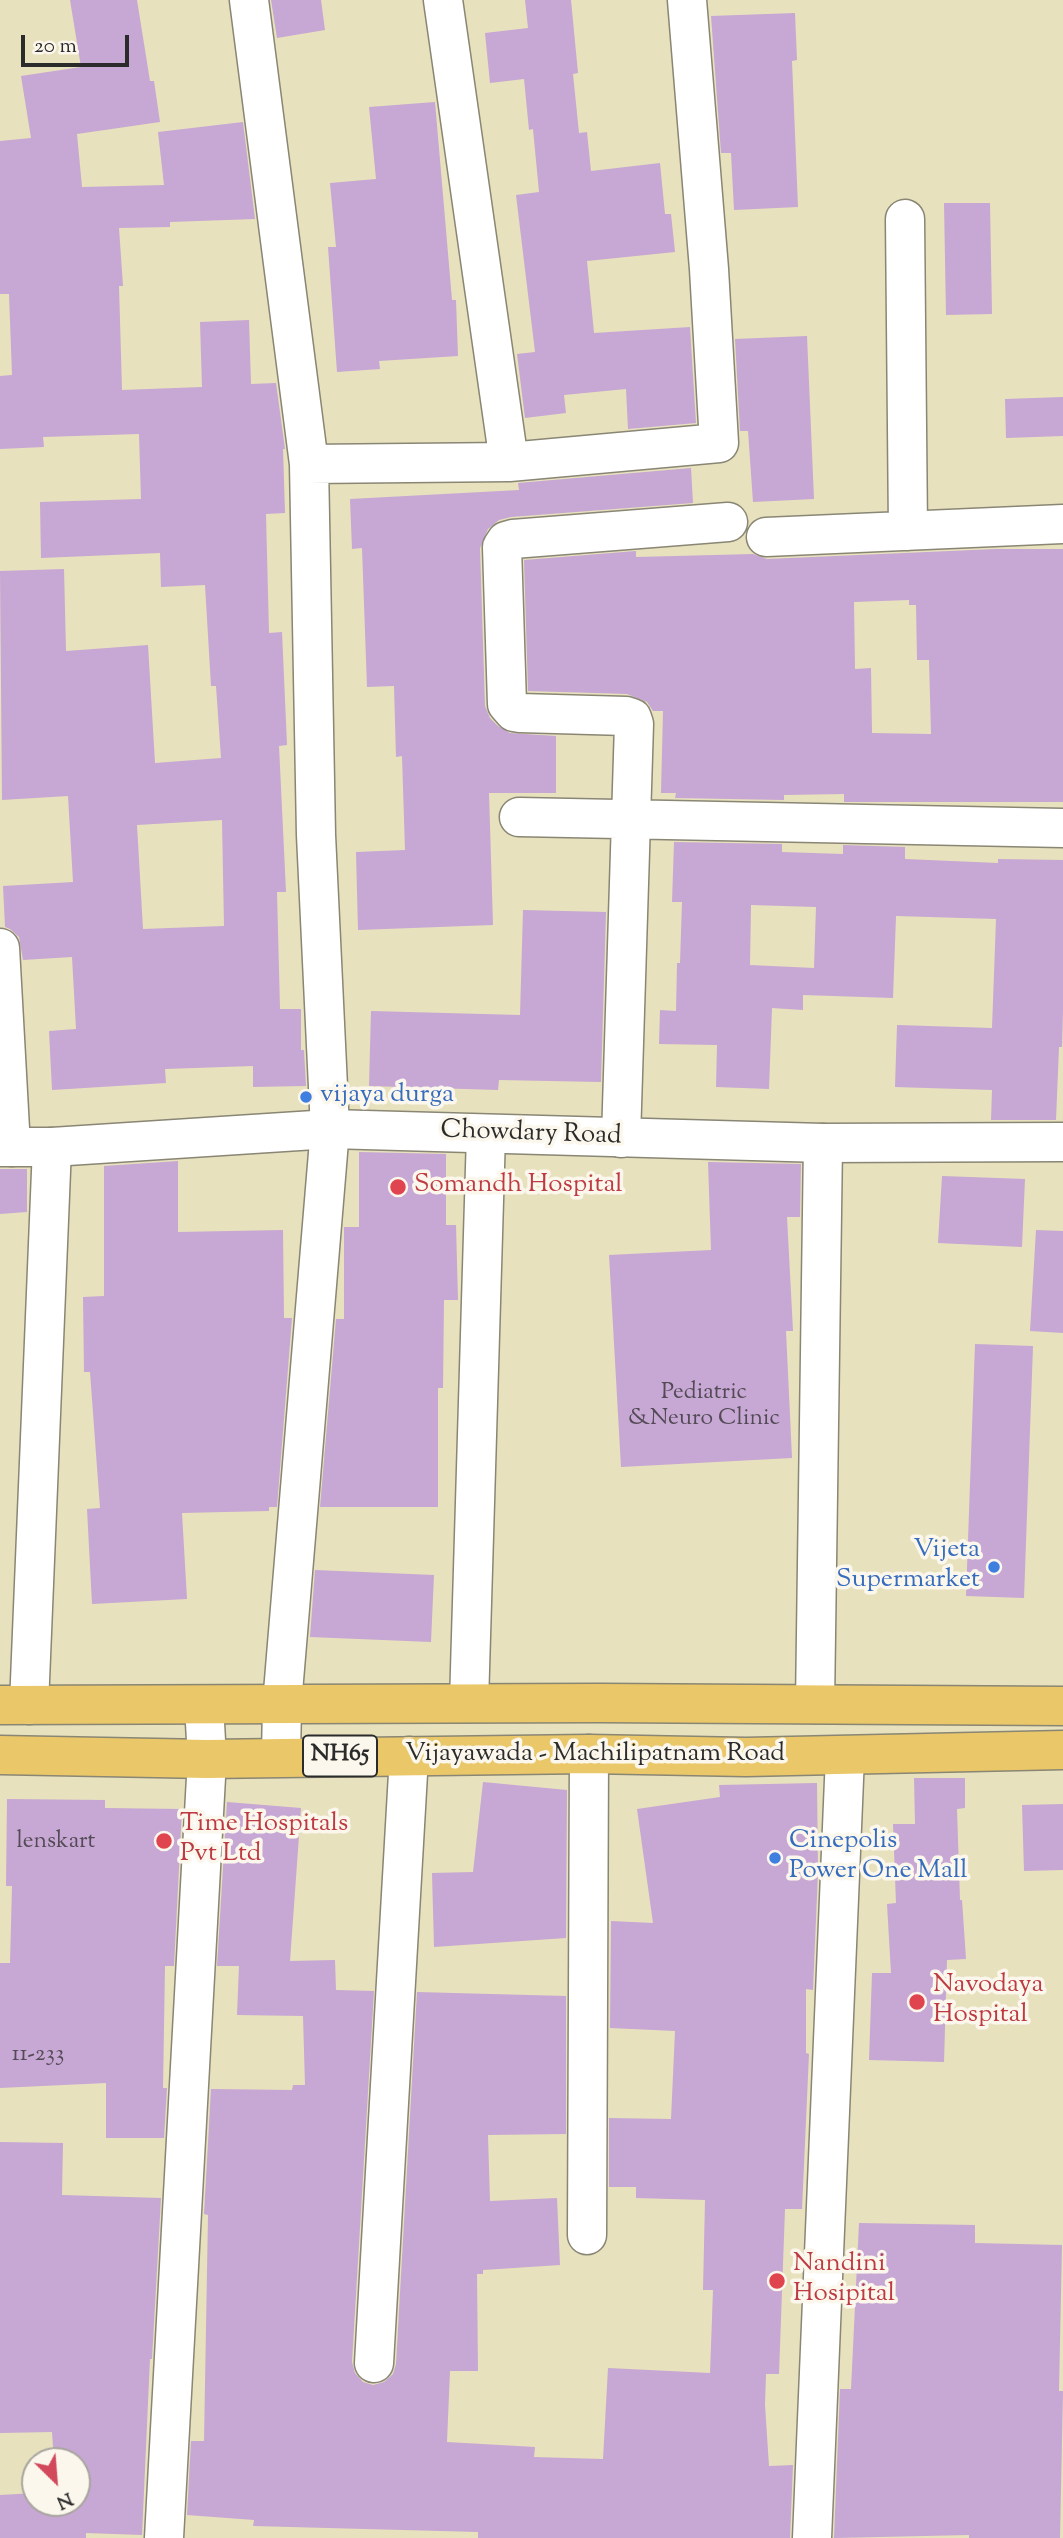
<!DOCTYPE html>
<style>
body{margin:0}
#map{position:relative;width:1063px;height:2538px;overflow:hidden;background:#e7e1be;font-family:"Sorts Mill Goudy",serif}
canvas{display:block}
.north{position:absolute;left:21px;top:2447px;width:70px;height:70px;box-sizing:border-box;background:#fbf7ec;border:2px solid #a8a59f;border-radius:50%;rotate:155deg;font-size:19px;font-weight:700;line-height:28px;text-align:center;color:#2b2b2b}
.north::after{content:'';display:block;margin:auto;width:24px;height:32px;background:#d1495b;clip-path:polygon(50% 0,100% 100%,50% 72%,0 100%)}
.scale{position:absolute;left:21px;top:35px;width:108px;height:32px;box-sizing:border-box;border:4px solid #2b2b2b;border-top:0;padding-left:9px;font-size:21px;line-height:24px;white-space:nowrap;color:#2b2b2b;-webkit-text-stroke:5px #fbf7ec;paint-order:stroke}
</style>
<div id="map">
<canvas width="1063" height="2538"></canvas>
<div class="north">N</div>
<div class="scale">20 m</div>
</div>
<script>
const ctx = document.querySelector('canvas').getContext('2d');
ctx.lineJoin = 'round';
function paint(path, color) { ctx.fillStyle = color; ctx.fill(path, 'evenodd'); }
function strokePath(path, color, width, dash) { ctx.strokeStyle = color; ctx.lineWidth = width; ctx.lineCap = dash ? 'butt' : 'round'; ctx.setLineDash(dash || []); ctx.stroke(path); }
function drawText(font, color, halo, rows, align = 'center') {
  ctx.font = font + ' "Sorts Mill Goudy",serif'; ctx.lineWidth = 7; ctx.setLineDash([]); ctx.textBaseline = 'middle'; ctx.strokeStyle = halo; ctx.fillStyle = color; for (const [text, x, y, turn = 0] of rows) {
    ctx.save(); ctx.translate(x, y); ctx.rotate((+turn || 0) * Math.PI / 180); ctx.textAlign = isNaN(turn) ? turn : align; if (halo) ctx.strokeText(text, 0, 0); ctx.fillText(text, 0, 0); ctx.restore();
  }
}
paint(new Path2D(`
 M70 0H137L150 81H154L160 122 77 134 82 187 164 185 158 132 243 122 255 219 170 222V227L119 228 123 286H119L122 390 202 387 200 322 249 320 251 384 276 383 285 449H283L285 513 266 514 269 633 282 632 287 745 279 746 286 892H277L280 1009H301V1050H304L306 1086 253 1087V1066L165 1069 166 1083 52 1090 49 1031 76 1029 72 957 23 960 19 937 10 929 5 927 3 886 73 882 68 796 2 800 0 571 64 569 66 651 148 645 155 763 221 758 216 686H211L205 585 161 587 160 553 41 558 40 502 141 499 139 434 43 437 44 447 0 449V376L12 375 9 294H0V141L31 138 21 76 81 67ZM222 820 224 926 143 929 137 825Z
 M271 0H321L325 30 277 38Z
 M525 0H571L578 73 573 74 579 133 587 132 591 171 660 163 665 214H671L675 252 587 261 594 333 690 327 696 423 628 429 626 389 564 395 566 413 525 418 517 354 535 352 516 195 539 192 533 129 529 130 524 79 490 83 485 33 528 28Z
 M795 13 797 60 792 61 798 207 734 210 731 153H721L711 16Z
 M435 102 452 300H456L458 356 379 361 380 369 337 372 328 247H336L330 183 376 179 369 107Z
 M944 203H990L992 314 946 315Z
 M807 336 814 499 753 502 748 431H740L735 339Z
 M1063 397V436L1006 438 1005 399Z
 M691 468 693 503 511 517 499 520 488 529 480 548 485 706 490 718 498 726 510 733 556 736V793H489L493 925 358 930 356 852 405 850 402 756 396 757 394 686 367 687 362 548 352 549 350 499 519 490 518 483Z
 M996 549H1063V802H844V794L784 795V800L675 798 676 793H661L663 711H653L647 702 627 694 528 691 524 560 636 551V557L753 554 767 559ZM909 600V605H916L917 660H929L931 734 872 733 871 668 855 669 854 602Z
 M674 842 782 844V852L843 854V845L905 847V859L998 863V859L1063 860V1011L1062 1047H1059L1056 1120H991L992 1090 895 1087 897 1025 992 1028 996 919 896 916 893 998 803 995V1010L772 1008 769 1089 716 1087 717 1045 659 1044 660 1010 676 1011 677 963H680L682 902H672ZM751 905 816 907 814 968 750 965Z
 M523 910 606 912 601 1082 499 1080 498 1090 369 1086 371 1011 520 1015Z
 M359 1152 446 1154V1225H456L458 1300H444L443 1388H438V1507H320L336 1319H344V1227H359Z
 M178 1161V1232L283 1230 284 1318H292L277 1507H269V1511L182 1513 187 1599 92 1604 87 1509 100 1508 90 1372H84L83 1297 104 1296V1166Z
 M708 1162 801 1164 800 1217H787L793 1331H786L792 1458 621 1467 609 1255 711 1250Z
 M0 1169H27V1212L0 1214Z
 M942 1176 1025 1179 1022 1247 938 1243Z
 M1036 1230 1063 1231V1333L1030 1331Z
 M975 1344 1033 1346 1024 1598 966 1596Z
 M315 1570 434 1575 431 1642 310 1637Z
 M914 1778H965V1808L957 1809 960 1900H962L966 1959 947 1960 944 2062 869 2060 872 1973H891L887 1904 896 1903 893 1824H915Z
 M483 1782 567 1790 566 1938 434 1947 432 1873 473 1872Z
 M817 1783 818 1872 813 1990 806 1989V2053L809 2054 802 2209H785L779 2374H766L765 2405 769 2466 793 2465 790 2538H478V2532L253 2526 254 2520 187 2515 191 2441H204L208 2215 204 2214 211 2089 292 2090 293 2085H305L303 2016 237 2015 239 1966H217L227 1802 301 1808 290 1961 335 1960 336 1990 374 1991 352 2362 355 2373 363 2382 373 2385 384 2382 393 2374 396 2364 417 1992 566 1996V2134L488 2135 490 2201 557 2198 560 2265 483 2270V2274H477L478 2371H450L447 2442 535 2447 534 2457 603 2459 608 2368 710 2373 713 2290H703L705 2200 636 2198V2187H609V2118L671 2119 675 2031 610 2028 611 1921 653 1923 637 1809 720 1797 719 1785Z
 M7 1799 105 1800V1808L182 1809 174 1966H165L163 2088H167L164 2138H106V2083L0 2088V1963H10L12 1886H6Z
 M1063 1804V1870L1024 1871 1022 1805Z
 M0 2142 63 2143 62 2195 161 2198 152 2359H150L142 2535 86 2533V2538H0V2495L35 2493V2503H77V2461H54L52 2432 0 2433Z
 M859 2223 975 2225V2243L1062 2245 1059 2391H1063L1060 2538H969V2535L834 2538 840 2389H851Z`), '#c7a7d3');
const minor = new Path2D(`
 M249 0 309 464 316 835 330 1129 282 1704 281 1757
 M443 0 509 462
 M905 219 908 531
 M309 464 509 462 719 443 709 269 687 0
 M766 537 1063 524
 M519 817 1063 828
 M0 948 11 1147
 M621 1138 634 724 632 718 626 716 520 713 514 712 507 704 502 547 506 541 513 539 728 522
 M469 1703 486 1134
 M815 1704 823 1143
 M29 1705 52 1147
 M587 2235 589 1754
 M374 2363 409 1756
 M164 2538 207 1759 204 1705
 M812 2538 845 1756`);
const tertiary = new Path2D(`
 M0 1147H52L330 1129 823 1143 1063 1142`);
const trunk = new Path2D(`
 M0 1705 599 1703 1063 1706
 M0 1755 207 1759 589 1754 746 1757 1063 1750`);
strokePath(minor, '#898674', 41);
strokePath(tertiary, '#898674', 41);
strokePath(trunk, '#898674', 41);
strokePath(minor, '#fff', 38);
strokePath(tertiary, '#fff', 38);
strokePath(trunk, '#eac769', 38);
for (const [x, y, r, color] of [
 [306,1097,7,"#3f7fe0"],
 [398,1187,9,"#e0444e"],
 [994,1567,7,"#3f7fe0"],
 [164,1841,9,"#e0444e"],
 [775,1858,7,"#3f7fe0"],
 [917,2002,9,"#e0444e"],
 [777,2281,9,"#e0444e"]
]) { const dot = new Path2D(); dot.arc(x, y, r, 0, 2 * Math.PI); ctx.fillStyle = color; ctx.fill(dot); strokePath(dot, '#fbf7ec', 2.5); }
drawText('23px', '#524a55', null, [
 ["Pediatric",704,1394],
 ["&Neuro Clinic",704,1420],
 ["lenskart",56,1843],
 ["11-233",38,2056]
]);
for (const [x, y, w] of [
 [340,1756,74]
]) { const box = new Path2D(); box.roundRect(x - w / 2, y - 20.5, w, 41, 5); ctx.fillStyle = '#fbf7ec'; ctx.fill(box); strokePath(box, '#2b2b2b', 2); }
drawText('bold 24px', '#2b2b2b', null, [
 ["NH65",340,1756]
]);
drawText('26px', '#366cbe', '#fbf7ec', [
 ["vijaya durga",320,1097],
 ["Vijeta",980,1552,"right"],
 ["Supermarket",980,1582,"right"],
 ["Cinepolis",789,1843],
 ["Power One Mall",789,1873]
], 'left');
drawText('26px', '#2b2b2b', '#fbf7ec', [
 ["Chowdary Road",531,1135,2],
 ["Vijayawada - Machilipatnam Road",595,1756]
]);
drawText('26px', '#be3a42', '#fbf7ec', [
 ["Somandh Hospital",414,1187],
 ["Time Hospitals",180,1826],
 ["Pvt Ltd",180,1856],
 ["Navodaya",933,1987],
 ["Hospital",933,2017],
 ["Nandini",793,2266],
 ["Hosipital",793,2296]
], 'left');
</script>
